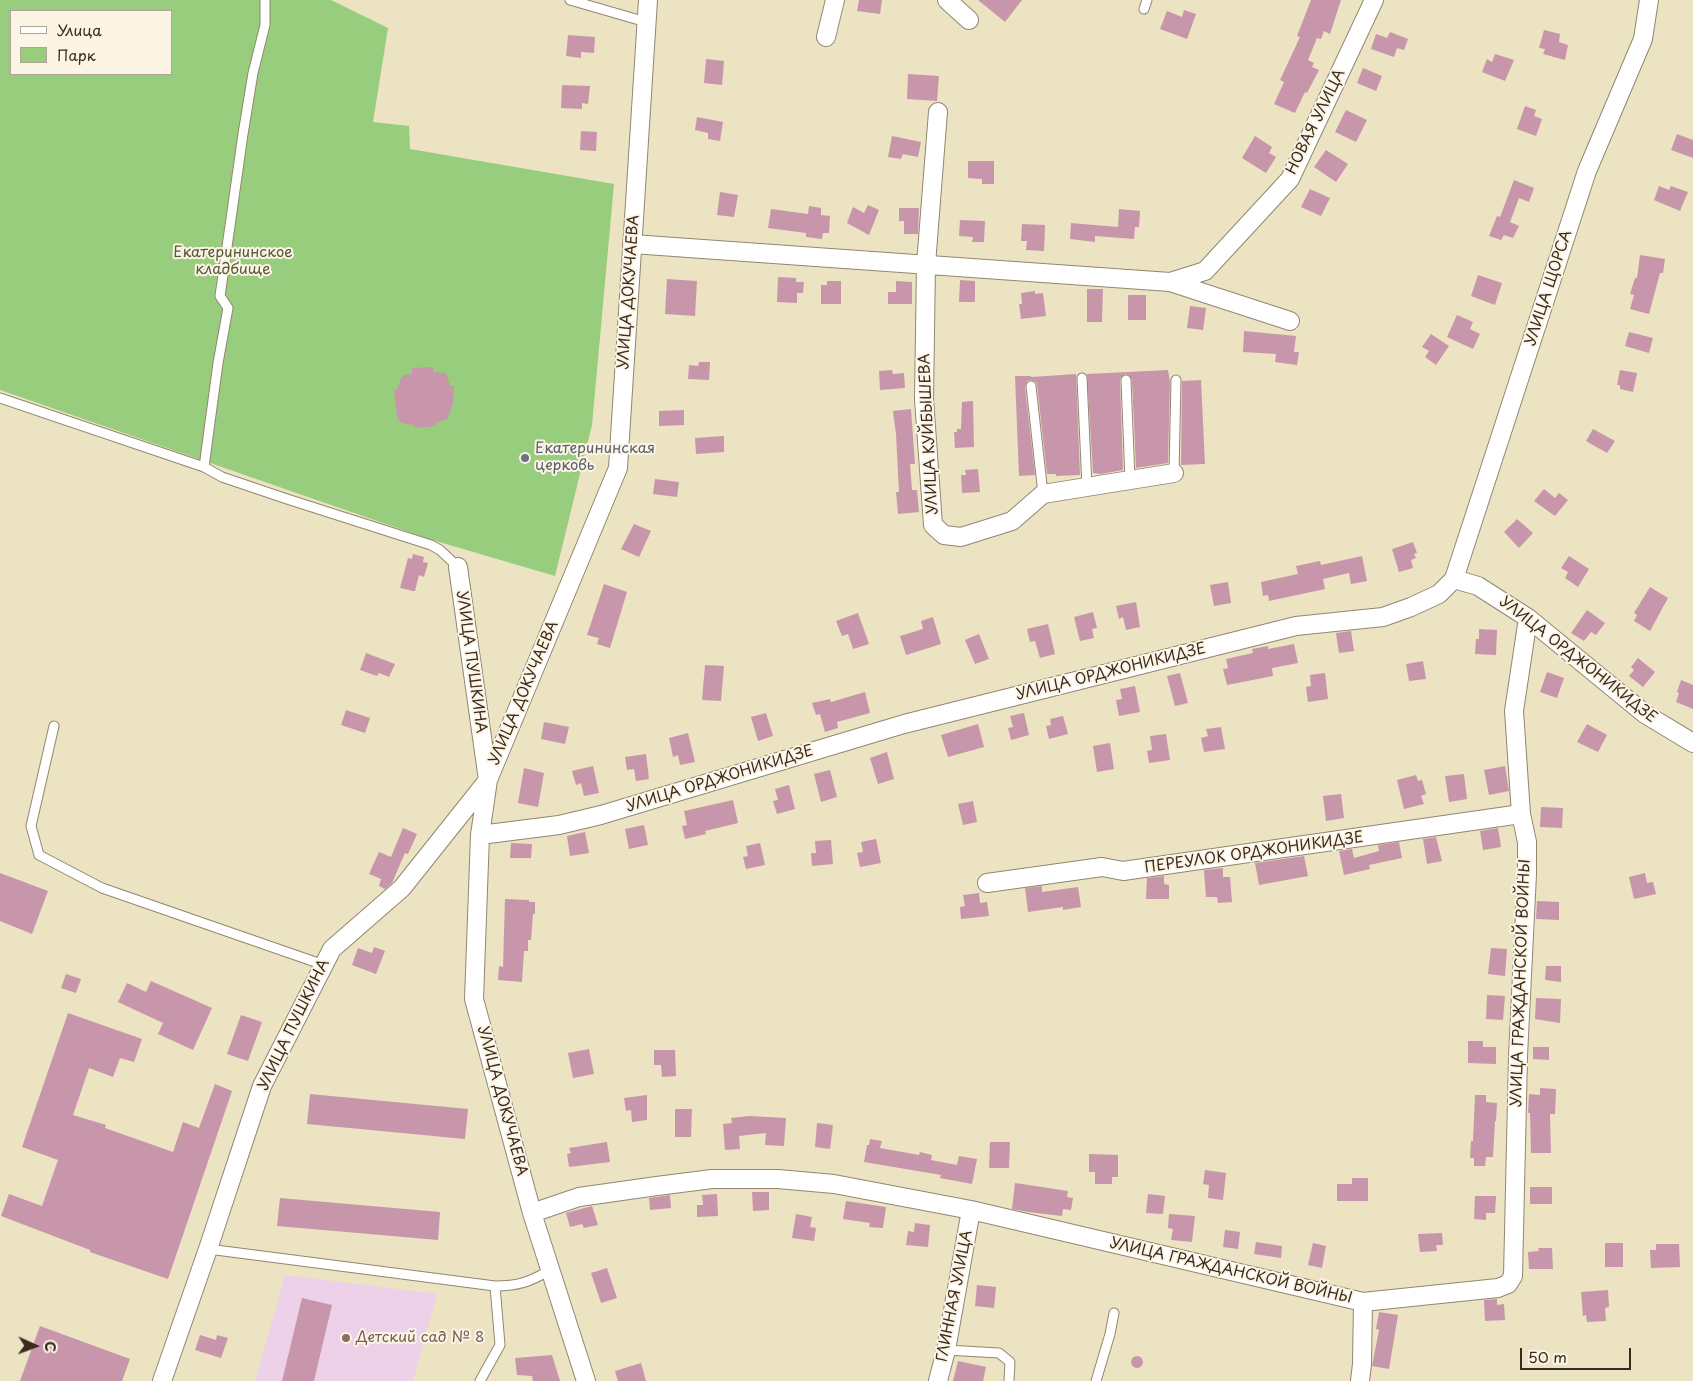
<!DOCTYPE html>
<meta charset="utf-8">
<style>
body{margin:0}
#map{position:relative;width:1693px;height:1381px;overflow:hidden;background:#ebe3c1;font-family:"Playpen Sans",sans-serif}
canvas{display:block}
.legend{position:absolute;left:10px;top:10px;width:162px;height:65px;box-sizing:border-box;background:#fcf5e5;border:1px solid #afa495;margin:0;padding:6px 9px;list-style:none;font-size:15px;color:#3b2a1e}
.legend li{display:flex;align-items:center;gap:10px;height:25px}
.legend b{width:25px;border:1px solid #afa495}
.north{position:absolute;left:10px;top:1321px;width:50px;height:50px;-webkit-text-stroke:4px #fcf5e5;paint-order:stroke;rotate:92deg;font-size:14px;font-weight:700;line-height:20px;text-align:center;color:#3b2a1e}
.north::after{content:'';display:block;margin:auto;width:18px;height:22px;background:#3b2a1e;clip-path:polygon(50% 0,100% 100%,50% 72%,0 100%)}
.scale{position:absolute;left:1520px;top:1348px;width:111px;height:22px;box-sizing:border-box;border:2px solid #3b2a1e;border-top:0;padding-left:6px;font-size:15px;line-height:18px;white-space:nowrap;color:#3b2a1e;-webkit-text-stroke:4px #fcf5e5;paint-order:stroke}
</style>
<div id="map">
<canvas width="1693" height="1381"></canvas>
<ul class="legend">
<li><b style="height:6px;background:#fff"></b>Улица</li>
<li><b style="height:14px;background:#99cd7e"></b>Парк</li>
</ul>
<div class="north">С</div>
<div class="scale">50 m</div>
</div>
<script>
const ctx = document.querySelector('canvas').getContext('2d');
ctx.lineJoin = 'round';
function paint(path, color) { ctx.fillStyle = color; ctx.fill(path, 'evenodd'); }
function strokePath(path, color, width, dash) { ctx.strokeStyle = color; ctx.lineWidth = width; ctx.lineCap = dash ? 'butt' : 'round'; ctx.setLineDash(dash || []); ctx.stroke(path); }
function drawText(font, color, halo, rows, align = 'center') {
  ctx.font = font + ' "Playpen Sans",sans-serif'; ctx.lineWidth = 4; ctx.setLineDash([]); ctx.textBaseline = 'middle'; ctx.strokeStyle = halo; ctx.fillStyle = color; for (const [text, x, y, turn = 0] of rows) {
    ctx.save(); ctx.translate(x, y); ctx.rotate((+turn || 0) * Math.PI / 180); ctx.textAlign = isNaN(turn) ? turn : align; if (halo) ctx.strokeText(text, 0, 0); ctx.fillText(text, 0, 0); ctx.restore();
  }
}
paint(new Path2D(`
 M285 1275 437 1294 413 1381H255Z`), '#edd1e9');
paint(new Path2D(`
 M0 0H331L388 28 373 122 409 126 410 149 614 184 592 425 555 576 429 539 0 390ZM11 11H171V74H11Z`), '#99cd7e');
paint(new Path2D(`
 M859 0H882L880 14 857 11Z
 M978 0H1022L1005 22Z
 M1311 0H1341L1330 34 1324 31 1321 39 1317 38 1308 60 1314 63 1312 67 1319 70 1307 93 1305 92 1295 113 1274 104 1284 82 1280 80 1300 37 1297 36Z
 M1184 10 1196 14 1187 39 1160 29 1167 11 1182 17Z
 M1544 30 1560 34 1559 42 1568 45 1565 60 1543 54 1545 49 1539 48Z
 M1390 32 1408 39 1404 50 1397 48 1394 57 1371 49 1376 34 1387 38Z
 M568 35 595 37 594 53 581 52V58L566 56Z
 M1495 54 1514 60 1505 81 1482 72 1487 59 1492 62Z
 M706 59 724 61 722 85 704 83Z
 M1363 68 1382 76 1376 91 1357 83Z
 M908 74 939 76 937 101 907 99Z
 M562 85 590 86 588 104 582 103V109L561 108Z
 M1525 106 1536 110 1534 116 1542 119 1536 136 1517 129Z
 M1346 110 1367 120 1356 142 1335 132Z
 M697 117 723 122 720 141 708 139V133L695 130Z
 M581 131 597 132 596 151 580 150Z
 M1677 134 1693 140V158L1671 150Z
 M892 136 921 142 918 157 903 154 901 159 888 157Z
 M1255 136 1272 147 1269 153 1276 157 1266 173 1242 158Z
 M1326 150 1348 164 1336 182 1314 167Z
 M968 161H994V184H982V179L968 178Z
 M1514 180 1534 188 1529 202 1519 198 1510 222 1519 226 1513 238 1504 235 1501 240 1489 236 1497 216 1500 217Z
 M1659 186 1669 190 1671 186 1688 192 1680 211 1654 200Z
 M1310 189 1330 198 1321 216 1301 207Z
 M720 192 738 195 734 217 717 215Z
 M868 205 879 210 869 235 847 223 853 207 864 213Z
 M809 206 821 208V215L830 216 829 233H823L822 239 806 237V233L768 228 771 209 808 214Z
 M899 208H919L918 234H904V221H899Z
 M1119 209 1140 211 1139 227H1135L1134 239 1095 236V242L1070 239 1071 223 1118 227Z
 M960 220 985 221 984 242H972L973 237 959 236Z
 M1022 224 1045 225 1044 251 1026 250 1027 241H1021Z
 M1640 255 1665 259 1663 273H1660L1649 314 1630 309 1634 295 1630 294 1635 278H1637Z
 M1478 275 1502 283 1495 305 1471 296Z
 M778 277 796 278V282H804L803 293H797V303L777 302Z
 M667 279 697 281 695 316 665 314Z
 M960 280 975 281V302H959Z
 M827 281H841V304H821V285H827Z
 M896 281 912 282V304H888V292H896Z
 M1087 289H1103L1102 322H1087Z
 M1035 291V294L1043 293 1046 316 1021 319 1019 304H1022L1021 293Z
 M1128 295H1146V320H1128Z
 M1190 306 1206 308 1203 330 1187 328Z
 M1457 315 1473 322 1470 329 1480 334 1473 349 1447 337Z
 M1244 331 1296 336 1294 352H1299L1297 365 1275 362 1276 354 1243 352Z
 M1629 332 1653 338 1649 353 1625 346Z
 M1431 334 1449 346 1436 365 1425 357 1429 351 1422 347Z
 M699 362H710L709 380 688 379 689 365 698 366Z
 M433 367V372L446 373 450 386H454L453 404 447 419 436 423 435 426 415 428 414 425 406 424 400 422 397 417 394 390 397 389 401 378 405 375 412 374V368Z
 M892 370 893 374 904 373 905 388 880 390 879 371Z
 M1168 370 1170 382 1168 463 1136 468 1132 380 1129 375 1125 374 1121 377 1120 380 1123 470 1101 474 1093 473 1087 374Z
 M1620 370 1637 373 1633 392 1620 389V385H1617Z
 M1076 374 1080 475 1056 476V474H1047L1037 385 1036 382 1031 380 1027 381 1025 387 1035 475 1019 476 1015 376H1031V377Z
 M1201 380 1205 464 1181 465 1182 381Z
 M973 401 974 447 955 448 954 432H957V429H961L962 402Z
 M911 409 915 464H910L912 490H917L919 512 898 514 896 492H899L896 434 893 411Z
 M684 410V425L659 426V411Z
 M1593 429 1615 441 1607 453 1586 441Z
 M724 436V452L696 454 695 438Z
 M978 469 980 492 962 493 961 475H966L965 470Z
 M655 479 679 482 677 497 653 494Z
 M1544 489 1555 498 1559 493 1568 500 1555 516 1534 501Z
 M1517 519 1533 533 1519 548 1504 532Z
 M634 524 651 531 639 557 621 549Z
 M1413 542 1417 553 1414 554 1416 558 1411 560 1413 568 1399 572 1392 549Z
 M413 554 424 557 423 562 428 563 424 577 419 575 415 591H413L400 588 408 558 412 559Z
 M1362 556 1367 581 1351 584 1349 573 1323 579 1325 589 1269 601 1268 595 1263 596 1261 582 1298 574 1296 566 1320 561 1321 565Z
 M1569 556 1589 569 1578 587 1565 578 1568 572 1561 568Z
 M1228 582 1231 603 1214 606 1210 585Z
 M604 584 627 592 610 648 597 644 599 638 587 635Z
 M1650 587 1668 598 1650 631 1634 621 1637 615 1634 613Z
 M1136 602 1140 627 1126 630 1123 617 1119 619 1116 606Z
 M1587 610 1605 623 1596 635 1591 632 1584 641 1571 633Z
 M1093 612 1097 628 1092 629 1094 638 1080 641 1074 617Z
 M858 613 869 644 853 649 848 634 842 636 836 621Z
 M933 617 941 644 906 655 900 636 923 629 921 621Z
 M1048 624 1055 654 1040 658 1035 641 1030 642 1027 629Z
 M1479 629 1497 630 1496 655 1475 654 1476 639H1479Z
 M1351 631 1354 651 1339 653 1336 633Z
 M979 634 989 659 975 664 965 640Z
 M1294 644 1298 663 1272 668 1273 676 1227 685 1223 669 1228 668 1226 659 1253 653 1252 649 1268 646V649Z
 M366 653 395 664 389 677 379 673 377 676 360 670Z
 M1638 658 1655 672 1643 687 1629 676 1634 670 1631 667Z
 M1423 661 1426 679 1409 681 1406 664Z
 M705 665 724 666 721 701 702 700Z
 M1547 672 1564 678 1557 698 1540 692Z
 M1180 673 1188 703 1175 706 1167 676Z
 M1325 673 1328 699 1308 702 1306 687 1311 686 1310 675Z
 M1681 680 1693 685V709L1676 702 1679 693 1677 692Z
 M1135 686 1140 712 1119 716 1116 700 1122 699 1120 689Z
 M865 692 870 713 837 722 838 728 825 732 820 714 816 715 812 703 830 699 831 702Z
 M346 710 370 718 365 733 341 725Z
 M766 713 773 736 758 741 751 717Z
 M1024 713 1029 735 1011 740 1008 728 1013 727 1010 716Z
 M1063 716 1068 734 1049 739 1046 726 1051 725 1050 719Z
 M544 722 569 727 565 744 541 739Z
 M978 724 984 747 948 757 941 735Z
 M1587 724 1607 735 1598 752 1577 742Z
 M1221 727 1225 749 1204 752 1201 738 1208 736 1206 729Z
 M688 733 695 762 680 765 678 755 673 757 669 738Z
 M1166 734 1170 760 1149 763 1147 751 1152 750 1150 736Z
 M1110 743 1114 769 1097 772 1093 746Z
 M887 752 894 779 878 784 870 758Z
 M646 754 649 779 636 781 634 769 627 770 625 757Z
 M593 766 599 793 584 796 581 783 576 785 572 771Z
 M1505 766 1509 791 1489 795 1484 770Z
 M524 768 544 773 538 807 518 803Z
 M830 770 837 797 821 802 814 774Z
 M1464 774 1467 799 1449 802 1445 776Z
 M1416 775 1418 781 1422 780 1426 794 1421 796 1424 804 1404 809 1397 780Z
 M789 785 795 809 777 814 773 801 778 800 775 789Z
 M1341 794 1344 818 1326 821 1323 796Z
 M733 800 738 823 705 831 706 834 685 839 682 826 687 825 684 811Z
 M973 801 977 822 963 825 958 804Z
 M1541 807 1563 808 1562 828 1540 827Z
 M644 825 648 845 629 849 625 829Z
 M403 828 417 834 408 854 405 853 392 883 385 889 379 886 381 879 369 874 379 852 391 857Z
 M1498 828 1501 847 1483 850 1480 831Z
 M585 832 589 853 570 856 567 836Z
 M1436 837 1442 861 1427 864 1423 839Z
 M876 839 881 863 860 867 857 853 863 852 861 842Z
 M831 840 833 864 812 866 811 853H816L815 841Z
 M1399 842 1402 858 1369 865 1370 869 1344 875 1339 851 1352 849 1354 858 1379 851 1378 845Z
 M511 843 532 844 531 858H510Z
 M760 843 765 865 746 869 743 857 748 856 746 846Z
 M1304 856 1308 876 1259 885 1255 863Z
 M1223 868V877H1230L1232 902 1218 903 1217 897H1206L1204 870Z
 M0 873 48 891 32 934 0 921Z
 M1645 873 1647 883 1653 882 1656 894 1634 899 1629 877Z
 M1164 876V884L1169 885V899H1146L1147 878Z
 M1042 886V892L1078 887 1081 907 1063 910V907L1028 912 1025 888Z
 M979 893 980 903 987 902 989 916 961 919 960 907 965 906 963 895Z
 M505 899 529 900V902H535V914H533L531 940H528V951H524L522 982 498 980 499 966 503 967Z
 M1537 901 1559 902V920L1536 919Z
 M374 947 385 951 376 974 352 965 358 948 372 953Z
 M1491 948 1507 949 1505 976 1488 974Z
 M1546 966H1561V982L1545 980Z
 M66 974 81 979 76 993 61 988Z
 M151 981 212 1008 193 1050 158 1034 163 1023 118 1002 127 983 146 992Z
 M1487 995 1505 996 1503 1020 1486 1019Z
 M1536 998 1561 999 1560 1023 1535 1019Z
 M68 1013 142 1039 134 1062 120 1058 113 1077 89 1068 73 1115 106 1125 105 1128 173 1152 183 1122 199 1128 215 1084 232 1091 168 1279 90 1252V1250L1 1216 9 1194 42 1206 58 1160 22 1147Z
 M241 1015 262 1022 248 1061 227 1054Z
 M1468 1041H1483V1047H1496V1064L1468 1063Z
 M1533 1047H1549V1060L1533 1059Z
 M589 1049 594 1074 573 1078 568 1053Z
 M654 1050H675L676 1076 662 1077 661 1065H654Z
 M1540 1088 1556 1089 1555 1114H1550L1551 1153H1531L1530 1113H1528L1529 1094 1540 1095Z
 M310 1094 468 1109 465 1139 307 1124Z
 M647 1095V1120L632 1122 631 1110 626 1111 624 1098Z
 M1475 1095H1486V1102L1497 1103 1496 1121H1495L1493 1157H1486L1485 1166H1474V1158H1470L1471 1141H1473Z
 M675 1109H692L691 1137H675Z
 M749 1116 786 1118 784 1146 765 1145 766 1133 739 1136 740 1149 725 1150 723 1124 732 1123 731 1118Z
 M817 1123 833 1125 830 1149 815 1147Z
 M870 1139 882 1141 880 1148 919 1155 920 1152 932 1155 931 1160 957 1165 959 1156 977 1159 972 1184 940 1178 941 1175 864 1162 867 1145H869Z
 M607 1142 610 1162 569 1167 567 1154 571 1153 569 1148Z
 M990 1142H1010L1009 1168H989Z
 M1089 1154 1118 1155V1177H1112V1184H1095V1172H1089Z
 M1205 1170 1226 1173 1223 1200 1208 1198 1209 1185 1203 1184Z
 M1352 1178H1368V1201H1337V1184H1352Z
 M1015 1183 1068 1191 1067 1197 1073 1198 1071 1210 1063 1209 1062 1216 1028 1212 1012 1209Z
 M1530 1187H1552V1204H1530Z
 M752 1192H769V1210L753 1211Z
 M717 1194 718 1216 697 1217V1205H703L702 1195Z
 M1148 1194 1165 1196 1163 1214 1146 1213Z
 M670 1195 671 1208 650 1210 649 1198Z
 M1475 1196H1496L1495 1213H1486V1220L1474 1219Z
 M280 1198 440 1212 438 1240 277 1226Z
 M846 1201 886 1207 883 1228 869 1227 870 1223 843 1219Z
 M592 1206 598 1225 584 1228 582 1224 570 1227 566 1213Z
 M796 1214 812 1217 810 1227 816 1228 814 1241 792 1238Z
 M1169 1214 1195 1216 1192 1242 1171 1240 1173 1229 1168 1228Z
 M915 1223 930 1225 928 1247 906 1245 908 1231 914 1232Z
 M1225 1230 1240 1232 1238 1249 1223 1247Z
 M1442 1233 1443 1245H1436L1437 1251 1420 1252 1418 1234Z
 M1256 1242 1282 1246 1281 1258 1254 1254Z
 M1313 1243 1326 1246 1322 1268 1308 1265Z
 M1605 1243H1623V1267H1605Z
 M1656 1244H1679L1680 1267 1651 1268 1650 1250H1656Z
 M1538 1248H1552L1553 1269H1529L1528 1252 1539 1251Z
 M607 1268 617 1298 601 1303 591 1273Z
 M977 1285 996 1287 994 1308 975 1306Z
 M1608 1290 1609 1307 1605 1308 1606 1321 1587 1322 1586 1315 1583 1316 1581 1292Z
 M302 1298 332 1305 314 1381H282Z
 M1497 1299V1305L1504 1304 1505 1320 1485 1321 1484 1300Z
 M1379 1312 1398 1315 1389 1369 1372 1366 1379 1330 1376 1329Z
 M40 1326 130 1359 122 1381H20Z
 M200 1335 216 1340 217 1335 228 1338 221 1358 195 1350Z
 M552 1355 560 1381H533L532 1376 517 1375 515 1358Z
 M1131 1362a6 6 0 1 1 12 0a6 6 0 1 1-12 0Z
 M958 1361 986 1367 983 1381H953Z
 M641 1363 646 1381H618L615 1371Z`), '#c896ab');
const service = new Path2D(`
 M570 0 646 22
 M1144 9 1147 0
 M1082 378 1087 487
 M1126 380 1130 480
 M1031 386 1043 494
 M0 398 204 467 222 477 287 499 431 545 440 550 458 567
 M204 467 218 363 228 308 220 296 243 134 253 73 265 25V0
 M1174 473 1176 380
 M54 726 31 826 39 855 102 888 324 965
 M208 1249 495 1286C518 1286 530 1282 550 1270
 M946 1350 999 1353 1010 1362 1009 1381
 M480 1381 500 1345 495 1286
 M1096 1381 1110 1334 1114 1313`);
const minor = new Path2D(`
 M947 0 969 20
 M826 37 835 0
 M938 112 926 264 924 399 933 525 944 535 961 537 1012 521 1043 494 1174 473
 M632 244 1170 282 1290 321
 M1170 282 1205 271 1290 179 1374 0
 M1454 579 1587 171 1643 39 1649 0
 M480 835 559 825 601 815 904 724 1296 626 1383 617 1411 607 1439 594 1454 579 1478 586 1528 618 1645 714 1693 743
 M987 883 1102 867 1123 871 1521 814
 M532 1213 579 1197 657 1186 712 1179H778L834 1184 971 1210 1363 1302 1498 1288 1508 1284 1513 1276 1518 1056 1527 874V842L1521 814 1514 711 1528 618
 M162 1381 208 1249 262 1086 332 949 402 888 488 780 458 567
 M586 1381 532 1213 474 999 480 835 488 780 618 468 648 0
 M938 1381 946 1350 971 1210
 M1360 1381 1362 1364 1363 1302`);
strokePath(service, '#938670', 11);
strokePath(minor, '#938670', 20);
strokePath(service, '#fff', 9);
strokePath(minor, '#fff', 18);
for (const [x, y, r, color] of [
 [525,458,5,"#6b7280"],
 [346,1338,5,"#8d6e63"]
]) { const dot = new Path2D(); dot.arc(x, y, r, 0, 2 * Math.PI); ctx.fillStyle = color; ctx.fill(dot); strokePath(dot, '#fcf5e5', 2); }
drawText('15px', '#3b2a1e', '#fcf5e5', [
 ["НОВАЯ УЛИЦА",1316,122,-64],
 ["УЛИЦА ЩОРСА",1549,288,-72],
 ["УЛИЦА ДОКУЧАЕВА",629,292,-86],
 ["УЛИЦА КУЙБЫШЕВА",929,434,-93],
 ["УЛИЦА ОРДЖОНИКИДЗЕ",1578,660,38],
 ["УЛИЦА ПУШКИНА",471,662,82],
 ["УЛИЦА ОРДЖОНИКИДЗЕ",1111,672,-14],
 ["УЛИЦА ДОКУЧАЕВА",524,693,-67],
 ["УЛИЦА ОРДЖОНИКИДЗЕ",720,779,-17],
 ["ПЕРЕУЛОК ОРДЖОНИКИДЗЕ",1254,853,-8],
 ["УЛИЦА ГРАЖДАНСКОЙ ВОЙНЫ",1521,983,-88],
 ["УЛИЦА ПУШКИНА",294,1025,-64],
 ["УЛИЦА ДОКУЧАЕВА",502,1101,75],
 ["УЛИЦА ГРАЖДАНСКОЙ ВОЙНЫ",1231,1271,13],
 ["ГЛИННАЯ УЛИЦА",955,1296,-79]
]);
drawText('15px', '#575b3b', '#fcf5e5', [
 ["Екатерининское",233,253],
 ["кладбище",233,270]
]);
drawText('15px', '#5b616d', '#fcf5e5', [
 ["Екатерининская",535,449],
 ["церковь",535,466]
], 'left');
drawText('15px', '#785e54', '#fcf5e5', [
 ["Детский сад № 8",356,1338]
], 'left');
</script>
